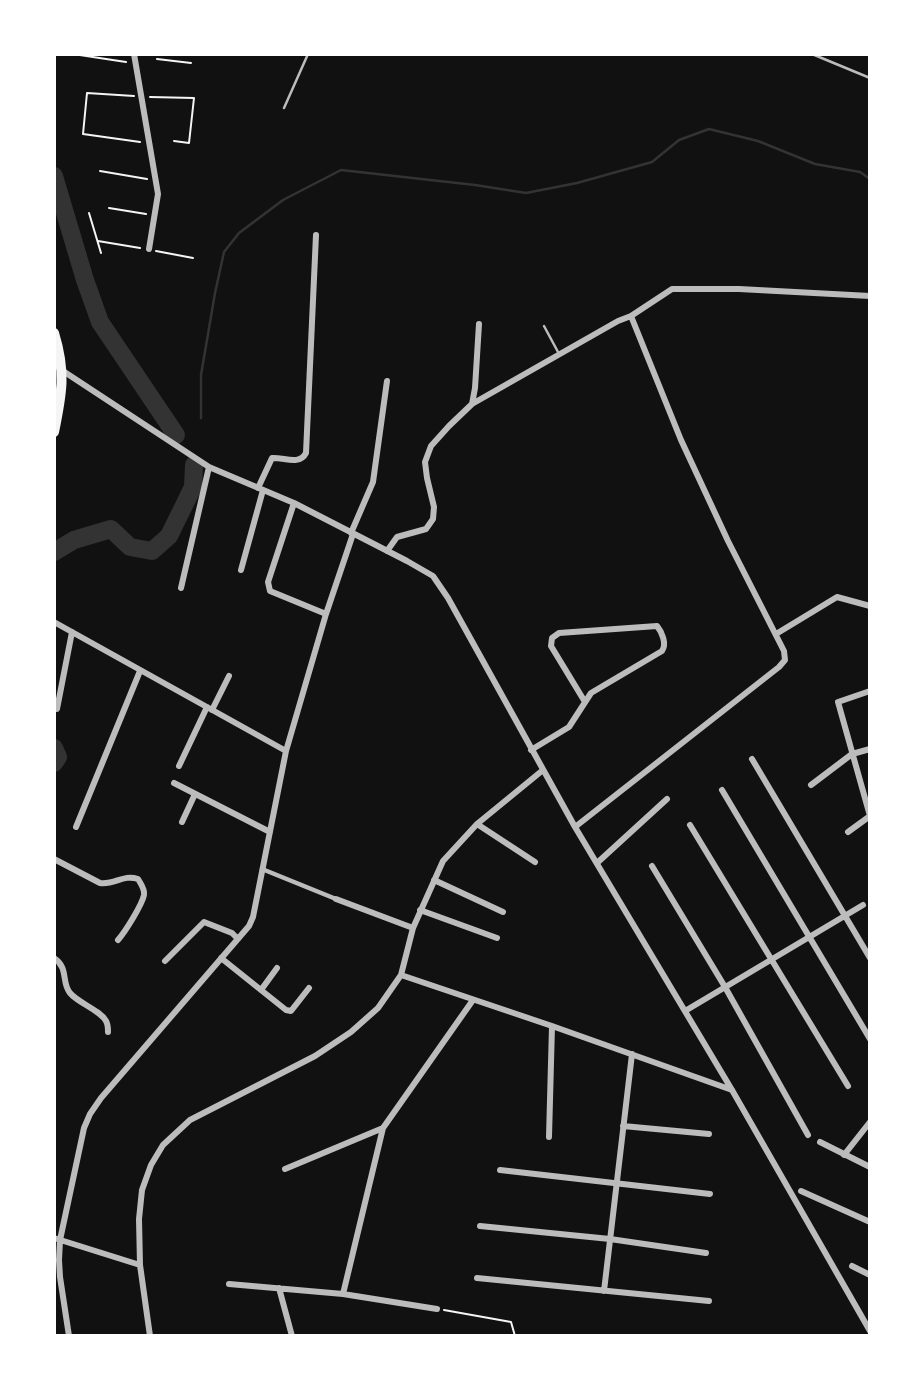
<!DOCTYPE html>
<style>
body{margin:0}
#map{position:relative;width:924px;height:1390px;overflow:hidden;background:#111;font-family:"Asap Condensed",sans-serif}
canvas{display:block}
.frame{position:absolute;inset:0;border:56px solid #fff;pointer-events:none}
</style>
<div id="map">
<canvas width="924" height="1390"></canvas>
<div class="frame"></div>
</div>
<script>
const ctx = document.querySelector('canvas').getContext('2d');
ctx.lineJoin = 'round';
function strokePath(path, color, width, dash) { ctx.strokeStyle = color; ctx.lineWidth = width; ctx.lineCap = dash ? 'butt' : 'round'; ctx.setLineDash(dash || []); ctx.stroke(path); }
strokePath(new Path2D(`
 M201 418V375L215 293 224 252 239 233 283 200 341 170 475 185 526 193 577 183 652 162 679 140 709 129 758 141 815 164 860 172 870 179`), '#333', 2.5);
strokePath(new Path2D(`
 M54 176 85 280 100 322 176 435
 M54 552 74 540 111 529 130 547 152 551 169 536 193 487 194 465
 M54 748 58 757 54 763`), '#333', 18);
strokePath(new Path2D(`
 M73 54 126 62
 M157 59 191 63
 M134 96 87 93 83 134 140 142
 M150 97 194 98 189 143 174 141
 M100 171 147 179
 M109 208 146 214
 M89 213 101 253
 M98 241 140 248
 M156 251 193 258
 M444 1310 511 1322 515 1336`), '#f5f5f5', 2);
strokePath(new Path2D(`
 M812 54 870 78
 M284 108 308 54
 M544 326 558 352`), '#bcbcbc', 2.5);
strokePath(new Path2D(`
 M262 869 336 899`), '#bcbcbc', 4.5);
strokePath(new Path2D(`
 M134 54 158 194 149 249
 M63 371 209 467 294 503 407 561 433 576 448 598 575 827 732 1090 870 1331
 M472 404 475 388 479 324
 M258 488 272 458C284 457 299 466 306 453L316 235
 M294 503 268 582 270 591 326 614
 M351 533 373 482 387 381
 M387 551 397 537 426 529 433 519 434 507 427 478 425 462 431 446 449 426 472 404 618 321 631 316 672 289H739L870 296
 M241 570 263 490
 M181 588 209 467
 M54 622 286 751
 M776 634 837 597 870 606
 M870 691 838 702 870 816
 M57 709 72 632
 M212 710 229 676
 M531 750 569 727 591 693 662 651C667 644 662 632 657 626L559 633 552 638 551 646 585 702
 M752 759 870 958
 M179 766 207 707
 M174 783 270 832
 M811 785 852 754 870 749
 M722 790 870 1039
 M182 822 195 794
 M477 824 535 862
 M690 825 848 1086
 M76 827 140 671
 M575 827 779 667 785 660 784 651 728 541 681 440 631 316
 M848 832 870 816
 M54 859 100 883C115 885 123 874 138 879 141 884 145 889 144 895 142 905 125 932 118 940
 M597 863 667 799
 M652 866 725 987 808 1135
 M434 880 503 912
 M336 899 413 928
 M420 910 497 938
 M54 958C69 968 61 982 70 993 78 1003 100 1010 106 1021 108 1024 108 1028 108 1032
 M221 958 286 1010 291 1011 309 988
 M165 961 204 922 232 933 238 939
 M401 975 552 1026 732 1090
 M261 990 277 968
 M685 1011 863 905
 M623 1126 709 1134
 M549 1137 552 1026
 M820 1142 870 1167
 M844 1155 870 1122
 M285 1169 383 1128
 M500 1170 710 1194
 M801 1191 870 1222
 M480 1226 610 1239 706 1253
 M54 1238 140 1265
 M852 1266 870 1275
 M477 1278 709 1301
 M229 1284 343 1294 437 1309
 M279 1288 292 1336
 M604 1291 632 1054
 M343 1294 383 1128 473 1000
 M69 1336 60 1277 59 1260 60 1240 84 1128 90 1114 101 1098 249 926 253 917 286 751 326 614 353 534
 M150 1336 140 1265 139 1219 142 1190 151 1165 163 1145 190 1120 315 1056 351 1032 378 1008 401 975 413 928 443 861 477 824 543 770`), '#bcbcbc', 6);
strokePath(new Path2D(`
 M54 333C66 372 62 393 54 432`), '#f5f5f5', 10);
</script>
